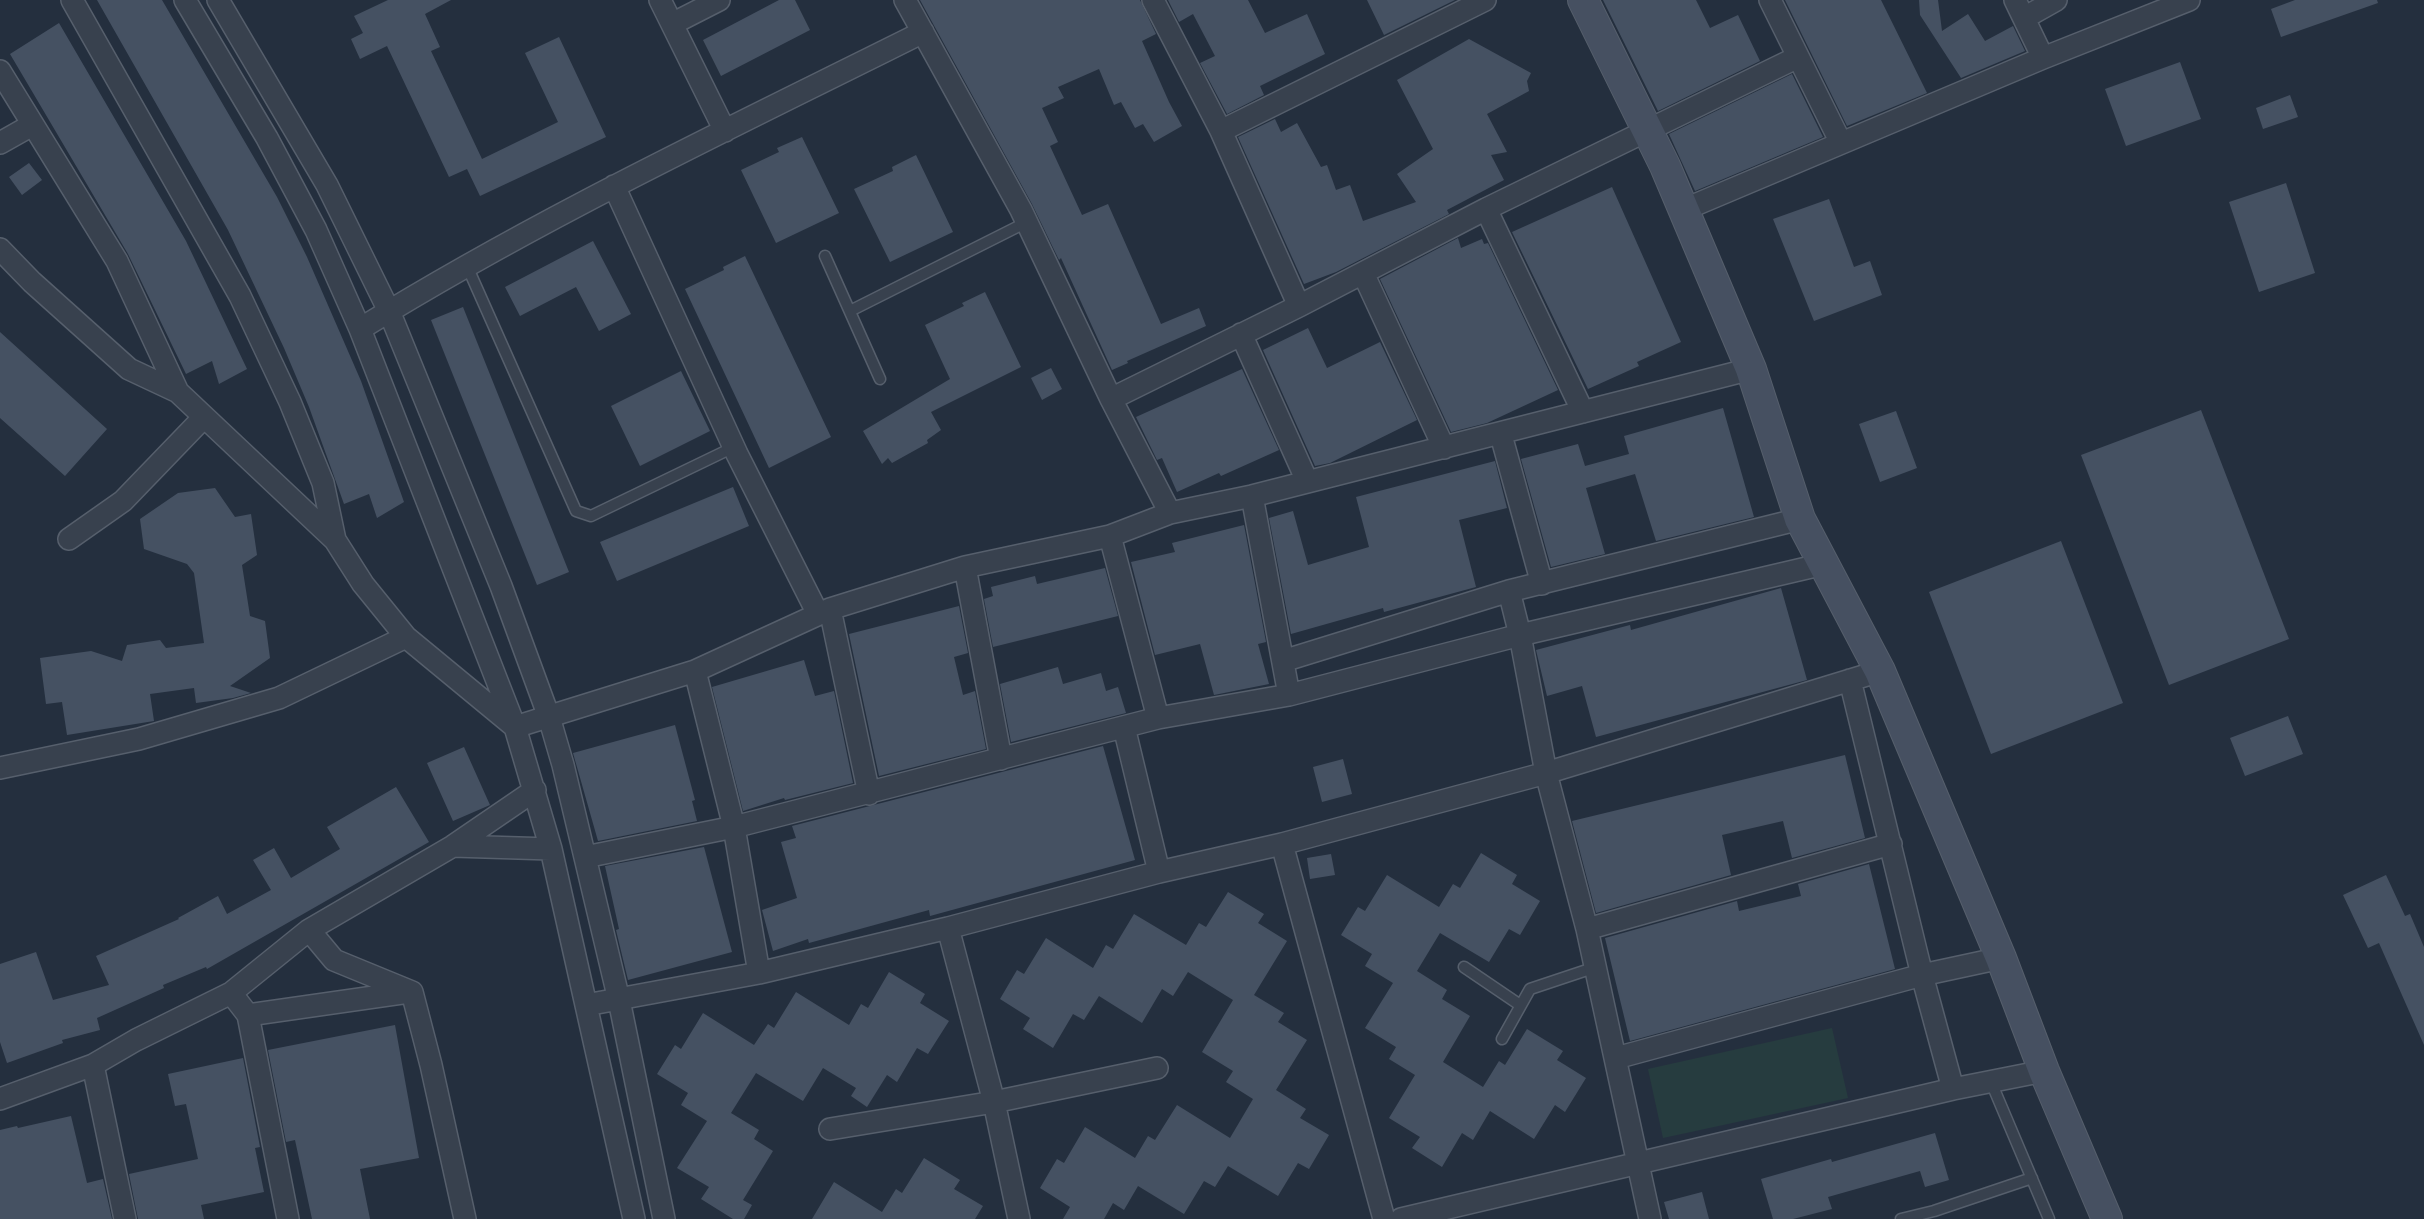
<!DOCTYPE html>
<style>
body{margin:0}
canvas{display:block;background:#242f3e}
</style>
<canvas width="2424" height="1219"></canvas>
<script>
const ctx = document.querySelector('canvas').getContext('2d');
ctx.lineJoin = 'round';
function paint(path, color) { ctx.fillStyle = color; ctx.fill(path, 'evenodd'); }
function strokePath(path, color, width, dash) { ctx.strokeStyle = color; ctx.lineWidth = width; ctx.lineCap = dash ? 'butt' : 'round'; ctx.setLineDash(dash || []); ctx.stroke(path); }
paint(new Path2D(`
 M1832 1028 1848 1098 1663 1138 1648 1069Z`), '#263c3f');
paint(new Path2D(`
 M97 0H162L277 197 307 257 361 381 404 502 377 518 369 494 344 504 309 407 284 348 228 230Z
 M388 0H451L425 14 440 47 431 51 482 159 558 122 525 53 559 37 606 137 480 196 467 169 449 177 387 46 360 59 351 39 363 33 354 16Z
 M779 0H795L810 30 721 76 703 40Z
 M920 0H1140L1156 34 1142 41 1169 102 1182 126 1154 142 1143 124 1135 128 1121 102 1114 105 1099 69 1058 87 1064 98 1042 108 1058 142 1050 146 1082 215 1108 204 1161 324 1199 308 1206 326 1127 361 1128 363 1112 370 1061 258 1059 260 1032 204Z
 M1168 0H1248L1265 33 1307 14 1325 54 1260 86 1264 95 1227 114 1200 63 1215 56 1193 14 1179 22Z
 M1367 0H1455L1384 35Z
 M1603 0H1696L1710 28 1738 15 1760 61 1658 111Z
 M1785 0H1881L1927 93 1847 126Z
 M1919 0H1938L1942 31 1968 14 1985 41 2013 26 2025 51 1961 78 1920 15Z
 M2295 0H2377L2378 3 2281 37 2271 9Z
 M59 23 186 241 247 369 219 384 212 361 186 374 128 254 10 54Z
 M1469 39 1531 73 1527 81 1529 91 1487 114 1507 152 1491 155 1504 180 1447 210 1449 214 1336 272 1304 284 1238 137 1275 119 1281 132 1297 123 1321 167 1327 165 1336 190 1350 185 1363 221 1416 202 1397 174 1433 149 1397 80Z
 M2180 62 2201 119 2126 146 2105 89Z
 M1792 74 1823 137 1695 191 1669 134Z
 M2290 95 2298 117 2263 129 2256 108Z
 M802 137 839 213 776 243 741 170 779 152 777 148Z
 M916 155 953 232 890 262 854 189 893 171 892 167Z
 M29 163 42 180 22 195 9 177Z
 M2286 183 2315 273 2259 292 2229 202Z
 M1612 187 1681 342 1637 362 1639 366 1588 389 1512 232Z
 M1829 199 1854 267 1870 261 1882 295 1814 321 1773 219Z
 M1458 238 1461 248 1482 239 1484 244 1488 243 1558 390 1487 423 1451 432 1380 279Z
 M593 241 631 314 599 331 576 287 520 316 505 287Z
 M745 256 831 437 769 468 685 289 724 270 723 267Z
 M985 292 1021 367 931 412 941 430 927 440 928 443 892 463 888 458 882 464 863 431 950 379 925 325 964 306 962 303Z
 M463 307 569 572 537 585 431 320Z
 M1308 328 1327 368 1380 342 1417 420 1330 463 1315 466 1263 350Z
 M0 332 107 429 65 476 0 418Z
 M1051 368 1062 389 1042 400 1031 378Z
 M1242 369 1279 450 1221 476 1219 473 1177 492 1162 458 1157 460 1136 417Z
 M681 371 710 431 640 466 611 406Z
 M1723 408 1754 517 1656 541 1635 474 1586 488 1605 554 1551 567 1521 459 1578 444 1585 466 1629 454 1624 436Z
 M2201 410 2289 639 2169 685 2081 455Z
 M1896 411 1917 468 1880 482 1859 424Z
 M1495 461 1507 508 1459 520 1476 587 1384 612 1383 608 1291 634 1269 518 1293 511 1308 565 1369 547 1356 497Z
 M733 487 749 526 617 581 600 542Z
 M215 488 235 517 251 514 257 555 242 565 250 616 265 621 270 658 230 686 251 693 233 698 196 703 194 688 150 694 154 721 67 735 62 702 46 704 40 658 91 651 122 661 127 645 160 640 166 648 204 643 194 573 187 564 144 549 140 519 178 493Z
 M1244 525 1266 642 1258 644 1269 684 1214 695 1200 644 1155 655 1131 562 1175 552 1172 543Z
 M2061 541 2123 703 1991 754 1929 592Z
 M1105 568 1118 616 993 647 984 599 993 596 991 587 1035 576 1037 584Z
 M1781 588 1807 680 1596 737 1582 686 1547 696 1536 650 1630 625 1631 630Z
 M959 606 968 653 954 657 963 695 975 691 986 749 879 776 849 634Z
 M804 660 815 696 834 691 853 783 785 800 784 798 743 811 712 687Z
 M1058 667 1063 684 1101 673 1106 691 1118 687 1126 713 1011 742 1000 684Z
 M2288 716 2303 754 2245 776 2230 738Z
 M675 725 695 800 692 801 697 821 598 841 573 753Z
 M1103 746 1135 860 930 916 929 910 809 943 808 939 773 951 762 910 797 898 781 842 796 838 792 826Z
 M464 747 490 805 453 821 427 763Z
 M1845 755 1865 838 1792 858 1783 821 1722 835 1731 875 1596 913 1572 821Z
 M1343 759 1352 794 1322 802 1313 767Z
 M396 787 429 842 207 969 206 967 163 985 164 988 97 1018 100 1030 62 1040 63 1043 7 1063 0 1042V964L36 952 53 1000 109 985 96 956 179 919 178 918 218 896 227 914 271 890 253 860 274 848 291 878 340 849 327 827Z
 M704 847 732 952 628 980 616 930 619 929 605 866Z
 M1481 853 1517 875 1512 884 1540 901 1520 935 1509 929 1489 962 1440 933 1417 971 1447 990 1442 999 1470 1016 1443 1062 1483 1087 1499 1061 1505 1065 1527 1029 1563 1051 1557 1060 1586 1078 1565 1112 1555 1105 1534 1139 1490 1111 1473 1140 1462 1133 1442 1167 1412 1148 1420 1137 1389 1118 1415 1075 1389 1059 1396 1047 1365 1028 1393 983 1365 966 1372 954 1341 935 1358 907 1365 911 1387 875 1439 907 1453 884 1460 888Z
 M1331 854 1335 875 1310 879 1307 858Z
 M1869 864 1895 969 1630 1041 1605 938 1737 901 1739 911 1801 896 1798 884Z
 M2386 875 2405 916 2410 914 2424 947V1045L2379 943 2368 948 2343 895Z
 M1228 892 1264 914 1258 923 1287 941 1254 995 1284 1013 1278 1022 1307 1040 1276 1090 1306 1109 1300 1118 1329 1135 1309 1169 1298 1163 1278 1196 1228 1166 1215 1187 1204 1181 1184 1214 1138 1186 1124 1210 1113 1203 1104 1219H1063L1070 1207 1040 1188 1057 1159 1064 1163 1085 1127 1135 1158 1148 1136 1155 1140 1177 1105 1230 1138 1253 1099 1226 1082 1233 1071 1202 1052 1233 1000 1188 972 1173 996 1162 989 1142 1023 1099 996 1084 1020 1073 1014 1053 1048 1023 1029 1030 1018 1000 999 1017 970 1024 974 1046 938 1093 968 1106 945 1113 949 1134 914 1186 945 1199 923 1206 927Z
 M889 972 925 994 920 1003 949 1021 928 1054 917 1048 897 1082 887 1075 867 1107 851 1096 856 1088 823 1068 803 1101 756 1073 731 1113 759 1130 754 1139 773 1151 743 1200 752 1205 744 1219H733L701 1199 709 1187 677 1168 707 1121 681 1105 688 1093 657 1074 675 1045 681 1049 703 1013 754 1045 768 1024 774 1028 796 992 849 1025 861 1004 868 1008Z
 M395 1025 419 1158 360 1169 370 1219H312L295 1140 286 1142 268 1050Z
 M243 1058 260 1147 255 1148 264 1192 201 1205 204 1219H138L129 1174 198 1159 186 1104 175 1106 168 1074Z
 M71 1116 87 1183 103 1179 112 1219H0V1130L17 1126 18 1128Z
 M1935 1133 1949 1180 1925 1187 1920 1171 1828 1197 1832 1209 1793 1219H1773L1761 1179 1831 1159 1832 1162Z
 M924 1158 960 1180 954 1189 983 1206 975 1219H812L834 1182 882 1212 896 1189 902 1193Z
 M1702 1192 1709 1219H1669L1664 1202Z`), '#455162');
const service = new Path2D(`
 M825 256 880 379
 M467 266 576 511 591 516 734 447
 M850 311 1027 222
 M1464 967 1520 1005
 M1502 1039 1530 989 1596 967
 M1991 1082 2049 1219
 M1901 1219 1934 1211 2032 1178`);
const minor = new Path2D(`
 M72 0 240 296 290 402 323 483 335 540
 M185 0 267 138 316 230 360 329 515 727 551 849 634 1219
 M218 0 327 185 389 311 501 586 549 717 563 765 619 1000 664 1219
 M660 0 725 131
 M905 0 1021 210 1111 399 1170 513
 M1153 0 1221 131 1299 306
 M1770 0 1841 143
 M2015 0 2043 58
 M2024 18 2056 0
 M672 24 719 0
 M0 71 117 261 178 392 335 540 363 584 406 637 515 727 695 671 830 609 965 567 1110 536 1170 513 1252 496 1751 369
 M1221 131 1485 0
 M0 143 32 125
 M614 186 737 454 818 614
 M1486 209 1583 412
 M1683 210 2043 58 2189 0
 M0 249 32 282 129 369 178 392
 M1363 273 1444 448
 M360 329C541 217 733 127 923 32
 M1241 334 1307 481
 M1111 399 1299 306 1486 209 1798 57
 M1501 435 1542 584
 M1252 496 1289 695
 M1110 536 1158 718
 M69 539 123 501 204 417
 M965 567 1001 759
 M1509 591 1520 635 1546 773 1587 929 1650 1219
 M830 609 869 794
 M1283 661 1509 591 1800 519
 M695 671 734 827 759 973
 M1850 680 1922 975 1953 1089
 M1124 727 1159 872
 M0 768 139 739 279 698 406 637
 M1282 844 1384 1219
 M453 846 551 849
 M585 857 734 827 1158 718 1289 695 1520 635 1824 564
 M948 928 994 1102 1019 1219
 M1587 929 1891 844
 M309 930 334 960 412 992 431 1065 465 1219
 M231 993 248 1015 288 1219
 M586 1005 759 973 948 928 1159 872 1282 844 1546 773 1880 671
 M248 1015 409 992
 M1616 1058 1922 975 2001 958
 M93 1065 125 1219
 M0 1099 93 1065 136 1040 231 993 309 930 453 846 535 790
 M830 1129 994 1102 1157 1068
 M1401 1219 1953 1089 2044 1071`);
const secondary = new Path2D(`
 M1583 0 1665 166 1751 369 1800 519 1880 671 2001 958 2044 1071 2107 1219`);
strokePath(service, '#565f6c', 13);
strokePath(minor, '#565f6c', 24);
strokePath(secondary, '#565f6c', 32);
strokePath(service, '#38414e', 10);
strokePath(minor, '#38414e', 21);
strokePath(secondary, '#465061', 30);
</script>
